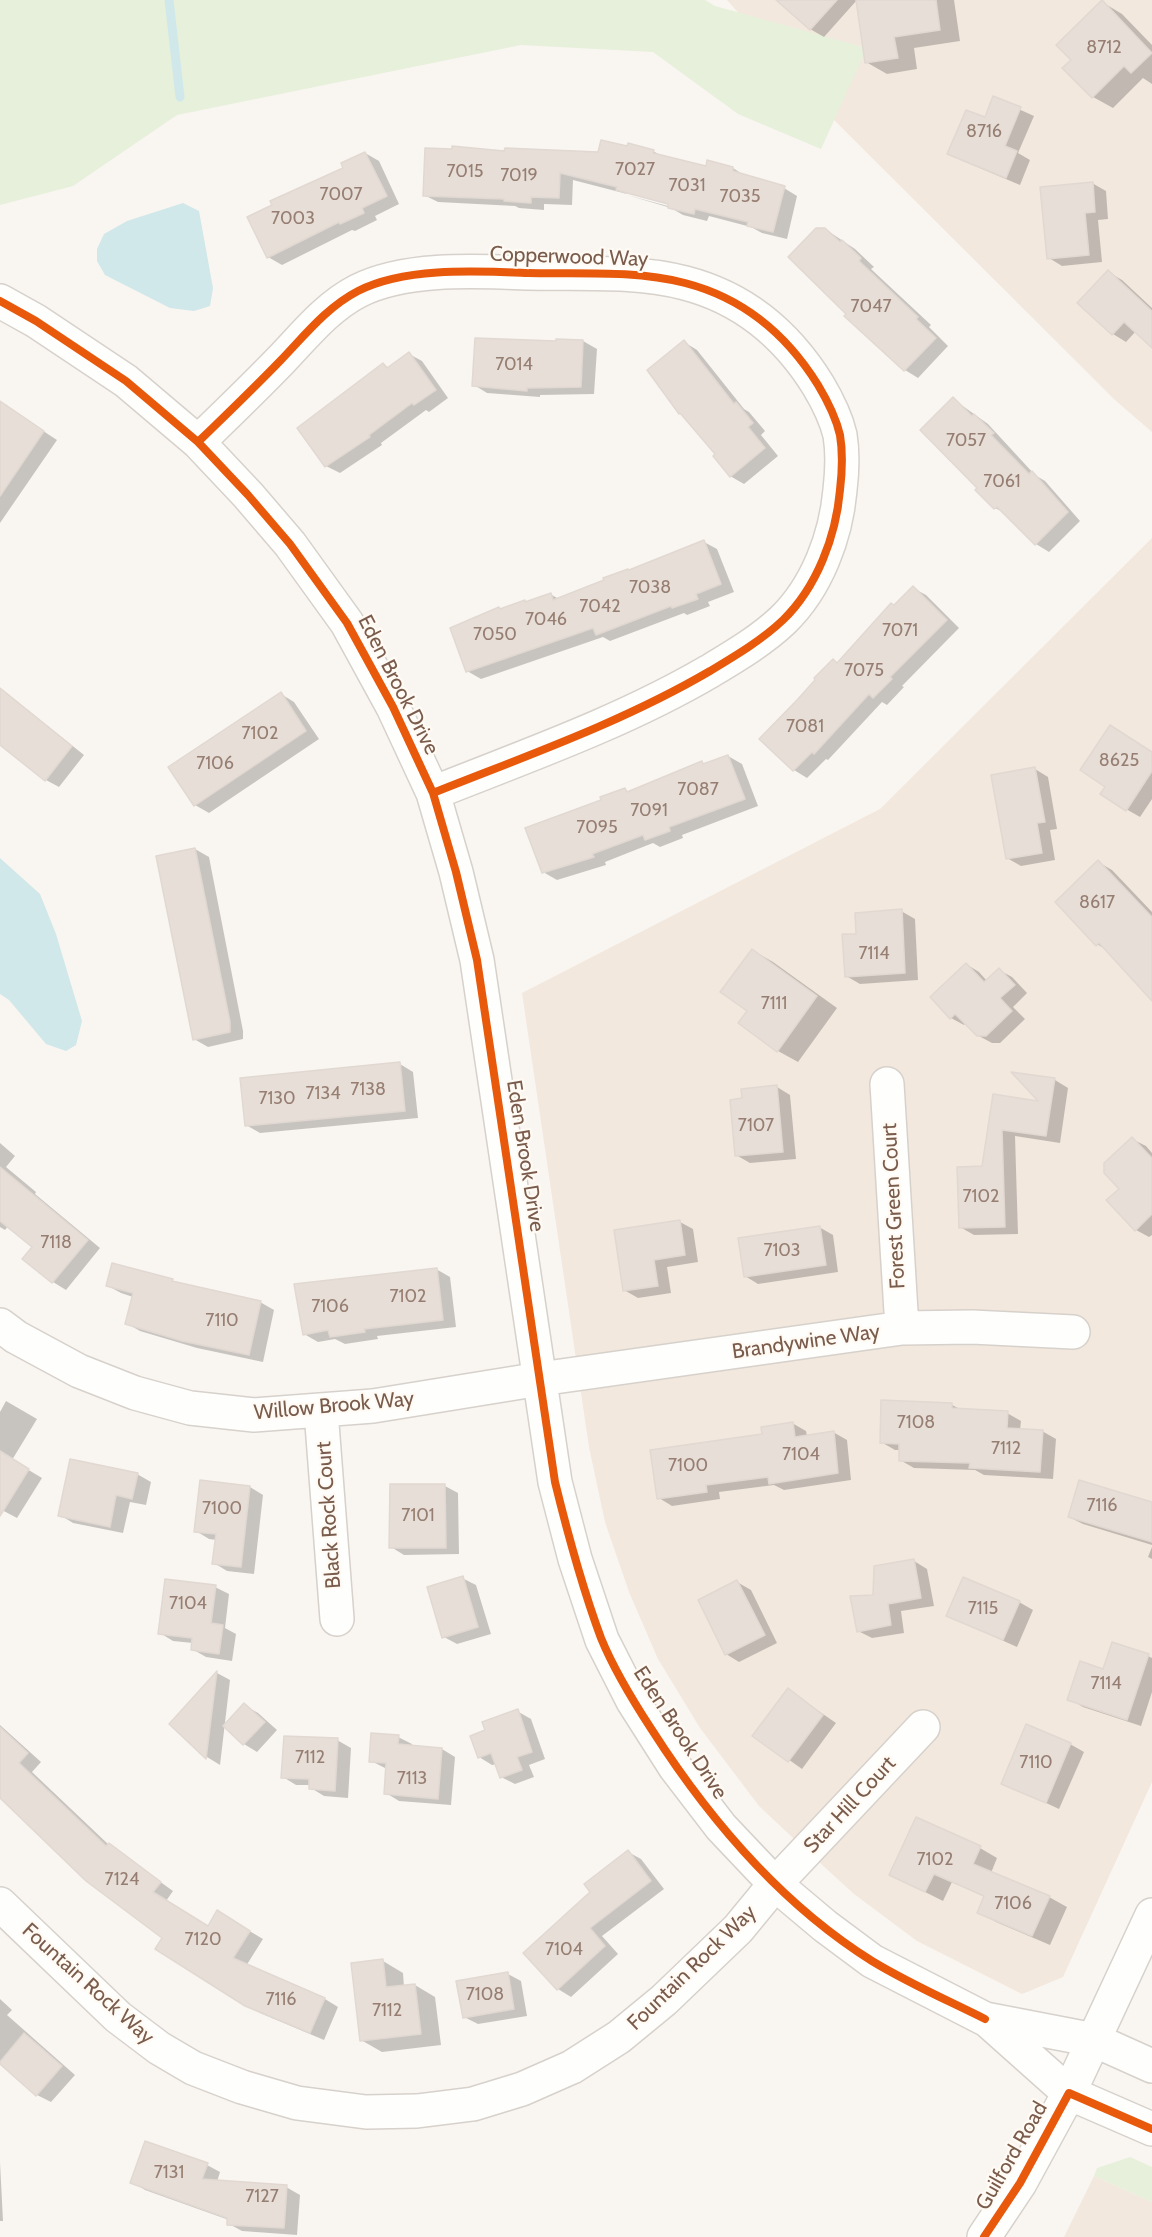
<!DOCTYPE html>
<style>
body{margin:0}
canvas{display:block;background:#f9f5f0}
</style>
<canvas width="1152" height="2237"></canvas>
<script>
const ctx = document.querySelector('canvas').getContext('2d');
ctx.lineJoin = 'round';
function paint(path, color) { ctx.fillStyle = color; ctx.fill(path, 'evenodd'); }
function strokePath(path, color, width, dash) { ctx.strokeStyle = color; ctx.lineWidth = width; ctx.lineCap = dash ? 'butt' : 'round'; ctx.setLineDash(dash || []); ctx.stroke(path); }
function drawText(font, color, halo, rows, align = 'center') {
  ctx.font = font + ' Cabin,sans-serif'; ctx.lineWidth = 4.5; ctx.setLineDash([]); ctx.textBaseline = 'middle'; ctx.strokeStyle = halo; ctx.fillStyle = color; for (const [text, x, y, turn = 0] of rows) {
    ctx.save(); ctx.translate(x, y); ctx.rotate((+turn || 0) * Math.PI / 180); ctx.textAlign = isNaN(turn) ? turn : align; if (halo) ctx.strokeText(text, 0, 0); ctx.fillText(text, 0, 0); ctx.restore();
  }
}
paint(new Path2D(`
 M727 0H1152V432L1115 400 829 115Z
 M1152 538V1782L1063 1977 1022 1994 917 1941 854 1894 807 1851 759 1806 700 1728 658 1659 629 1592 605 1522 589 1447 522 993 880 809Z
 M1094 2176 1152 2202V2237H1064Z`), '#f2e8de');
paint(new Path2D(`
 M0 0H705L715 6 867 48 821 149 738 114 653 52 521 45 177 115 73 186 0 205Z
 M1130 2157 1152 2167V2202L1094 2176 1097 2168Z`), '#e7f0db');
paint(new Path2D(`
 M183 203 199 211 213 288 210 306 194 311 170 308 105 275 97 261V249L104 234 127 221Z
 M0 858 40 894 56 934 82 1021 76 1045 66 1051 46 1044 9 1000 0 994Z`), '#d0e8ea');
paint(new Path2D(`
 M778 0H857L824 37 810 29Z
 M858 0H954L960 41 914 48 917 69 887 74 866 62Z
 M1102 2 1122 14 1152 45V84L1143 78 1113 108 1093 97 1073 60Z
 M994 98 1034 116 1018 153 1030 160 1020 185 963 161 949 154 986 119Z
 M653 151 664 157 707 167 733 168 747 177 784 188 797 196 787 239 762 233 751 227 709 216 707 221 683 215 671 208 627 195 675 208 676 205 623 190 627 194 573 180 572 205 544 204V210L519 208 515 206 438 202 424 195 505 153 599 154Z
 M365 153 379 161 399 204 375 216 377 220 355 231 352 230 282 265 268 257 345 168Z
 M1092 183 1106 191 1108 219 1098 220 1102 262 1062 266 1049 258Z
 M825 229 855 249 874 267 871 269 931 325 929 327 948 346 918 378 905 370 848 314Z
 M1108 272 1122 280 1152 308V346L1136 331 1126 342 1113 334Z
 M558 340 583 341 597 349 594 394 540 395V397L487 393 474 385 558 343Z
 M684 342 697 350 744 409 749 412 765 431 761 435 778 456 744 484 730 476 717 454Z
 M409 354 422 361 448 398 429 412 426 410 381 443 382 445 340 473 326 466 383 364 389 368Z
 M953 399 988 424 1035 475 1045 481 1080 521 1049 552 1036 544 1005 513 995 508 980 488Z
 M5 406 57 440 0 523V413Z
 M704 542 717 549 734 592 708 602 710 606 687 615 684 613 610 641 603 637 481 679 467 671 501 610 550 594 559 599Z
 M913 588 926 595 959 628 902 686 904 687 887 705 882 702 828 760 826 759 807 778 794 770 838 664Z
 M0 688 84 755 59 787 46 780 0 743Z
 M281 694 294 702 319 739 209 813 195 805Z
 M1152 753V799L1140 817 1126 809 1107 786Z
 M728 756 742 764 758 806 682 835 683 838 660 847 653 843 605 862 606 865 557 880 543 872 603 801 625 790 630 792 702 763 705 765Z
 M1035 769 1048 777 1057 829 1050 830 1055 860 1021 866 1007 858Z
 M195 849 209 857 243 1031V1039L208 1047 194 1039Z
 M1098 862 1112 870 1152 912V998L1108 951 1097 944Z
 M901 911 915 919 918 980 860 984 846 976 858 935Z
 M752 950 773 962 837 1008 798 1062 778 1051Z
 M966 964 979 972 987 981 999 970 1012 977 1027 993 1013 1007 1025 1019 1000 1043H992L977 1035 966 1023 964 1025 951 1018Z
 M400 1064 413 1072 418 1118 260 1133 246 1125Z
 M1055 1080 1068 1088 1060 1143 1015 1136 1018 1234 974 1235 960 1227 983 1168 994 1096 1043 1103Z
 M777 1087 790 1095 796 1159 750 1163 736 1155 744 1100Z
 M1132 1139 1146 1146 1152 1153V1235L1149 1237 1136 1230 1121 1189Z
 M0 1143 15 1156 6 1167 36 1192 35 1194 100 1248 66 1290 53 1282 24 1258 34 1247 8 1226 5 1230 0 1227Z
 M680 1222 693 1229 698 1262 667 1267 671 1293 638 1298 624 1290Z
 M819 1227 833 1235 838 1272 758 1284 745 1276Z
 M113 1265 172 1281 179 1284 260 1302 274 1310 263 1362 197 1348 140 1331 126 1323 133 1297 121 1293 108 1286Z
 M436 1269 450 1277 456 1327 377 1336 378 1339 345 1344 335 1339 318 1342 304 1334Z
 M6 1401 37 1419 12 1460 42 1478 17 1518 0 1509V1412Z
 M952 1405 962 1410 1007 1413 1021 1421 1020 1430 1042 1431 1056 1439 1053 1479 984 1475 975 1470 914 1468 900 1460 901 1450H895L881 1442Z
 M792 1423 806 1431 807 1436 833 1432 847 1440 851 1480 784 1490 774 1485 719 1492 720 1499 672 1506 659 1498 763 1435Z
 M137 1474 151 1482 146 1505 130 1502 123 1533 73 1523 60 1515Z
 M445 1486 458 1493 459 1554 404 1555 391 1547Z
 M250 1487 263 1495 254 1574 227 1571 214 1563 217 1540 209 1539 196 1531Z
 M1152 1516V1545L1083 1524 1069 1517Z
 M1152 1547V1559L1148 1557Z
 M914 1561 927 1569 934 1606 901 1611 904 1633 872 1638 858 1631 875 1596Z
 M462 1578 476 1585 491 1634 457 1644 444 1637Z
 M737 1582 751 1590 777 1643 739 1662 726 1654Z
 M215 1587 229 1594 225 1628 236 1634 232 1661 206 1657 192 1649 193 1643 173 1641 160 1633Z
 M1019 1602 1033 1610 1017 1647 948 1616Z
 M1148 1656 1152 1658V1692L1141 1726 1083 1707 1069 1699 1104 1671Z
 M217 1673 230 1680 220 1765 207 1757 171 1723Z
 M788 1690 836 1723 802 1769 754 1735Z
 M244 1705 258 1713 277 1730 257 1752 244 1744Z
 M517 1711 531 1719 545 1759 529 1765 534 1777 515 1784 501 1777 497 1764 492 1765 479 1757 486 1731Z
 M0 1725 41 1762 32 1772 109 1845 173 1891 166 1901 208 1928 231 1920 263 1939 246 1966 325 1999 338 2007 324 2040 260 2013 246 2004 164 1938 0 1783Z
 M398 1737 412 1744V1747L442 1749 455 1757 451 1805 399 1801 386 1793 387 1769 371 1761Z
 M337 1740 351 1748 348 1798 324 1796 311 1788V1785H296L283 1777Z
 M1070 1744 1084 1752 1059 1809 1003 1783Z
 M980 1848 997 1858 991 1873 1049 1897 1067 1907 1050 1945 996 1922 979 1912 985 1897 952 1882 943 1901 891 1875Z
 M628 1852 641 1859 664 1889 602 1936 618 1954 571 1997 558 1989 592 1892Z
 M383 1961 403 1973 404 1987 415 1985 435 1997 441 2045 382 2052 361 2040Z
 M508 1974 521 1981 527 2016 478 2024 464 2017Z
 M0 1999 12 2010 7 2015 75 2075 51 2102 37 2095 0 2062Z
 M0 2162 3 2221H0Z
 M207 2165 220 2172 217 2182 286 2187 300 2195 297 2235 242 2231 229 2224V2220L145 2190 132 2182Z`), '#0003');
strokePath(new Path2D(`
 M169 0 180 97`), '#d0e8ea', 9);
const building = new Path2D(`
 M776 0H837L810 30Z
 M856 0H936L940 30 894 37 898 58 865 63Z
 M1102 0 1152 53 1131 73 1124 66 1092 98 1062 68 1071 60 1056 45Z
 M993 96 1021 107 1005 146 1017 151 1006 178 947 154 966 110 985 117Z
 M601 140 627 146 628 143 654 150 653 153 706 166 707 160 733 167V171L785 186 773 232 747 226 748 222 695 209 694 214 668 208V204L616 190 617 187 560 173 559 198 531 197V203L504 201V199L423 196 425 148 452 149V146L504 151 505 148 598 152Z
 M365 152 387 196 362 208 364 213 340 224 339 222 267 258 247 217 272 205 270 201 343 168 341 163Z
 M1093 182 1095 212 1085 213 1089 255 1047 259 1040 187Z
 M816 228H825L840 242 842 240 861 258 859 261 918 317 916 319 936 338 904 371 844 316 846 314 788 257Z
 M1108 270 1152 311V348L1124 322 1112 335 1077 303Z
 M475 338 556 341V339L583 340 581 387 527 388V391L472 386Z
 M684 340 734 404 736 402 753 423 748 427 765 448 730 477 713 456 715 454 680 413 679 414 647 370Z
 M409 352 436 390 414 405 412 403 369 435 370 437 325 467 297 428 383 363 387 368Z
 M953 397 972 416 974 414 994 433 991 435 1029 474 1032 471 1068 512 1035 545 997 507 994 509 975 490 977 488 920 430Z
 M0 401 44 431 0 496Z
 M704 540 721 584 696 594 698 599 672 608 671 606 596 635 593 628 466 672 450 628 499 607 500 609 525 600V602L551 593 553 600 604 580 603 578 628 569 629 570Z
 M913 586 947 620 890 677 892 679 873 698 869 694 814 754 812 752 793 771 759 739 797 700 815 680 814 678 833 659 837 663 891 603 894 605Z
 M0 688 72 746 45 781 0 745Z
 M281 692 306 731 194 806 168 767Z
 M1110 725 1152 752V771L1126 811 1100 794 1105 787 1080 770Z
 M728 755 745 799 669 827 670 831 645 840 643 835 592 854 594 857 542 873 525 828 601 800 600 797 625 788 627 792 702 761 703 764Z
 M1035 767 1045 822 1037 823 1042 853 1006 859 991 775Z
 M195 848 230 1022V1032L193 1040 156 856Z
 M1098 860 1152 917V1001L1099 943 1096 946 1055 902Z
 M902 909 905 973 845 977 842 934H856L855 913Z
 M752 949 817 996 777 1052 738 1023 747 1011 720 992Z
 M966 963 984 982 999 968 1015 985 1000 998 1012 1011 986 1036H977L955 1014 950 1019 930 997Z
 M400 1062 405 1111 245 1126 240 1078Z
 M1011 1072 1055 1078 1046 1136 1002 1130 1005 1227 959 1228 957 1167 982 1166 993 1094 1038 1101Z
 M777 1085 783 1152 735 1156 730 1100 742 1098 741 1089Z
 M1132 1137 1152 1158V1214L1135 1231 1106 1200 1119 1189 1104 1173V1163Z
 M0 1167 88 1240 52 1283 22 1259 32 1247 0 1221Z
 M680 1220 685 1255 654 1260 658 1286 623 1291 614 1230Z
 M820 1226 826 1265 744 1277 738 1238Z
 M112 1263 173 1279 172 1281 261 1301 249 1355 182 1341 125 1324 133 1293 106 1286Z
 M437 1268 443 1320 364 1329 365 1332 330 1337 328 1330 303 1335 294 1284Z
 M881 1400 952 1403V1408L1008 1411 1007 1428 1043 1430 1040 1472 969 1468 970 1463 899 1461V1444L880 1443Z
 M793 1422 795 1437 834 1431 838 1473 769 1484 768 1477 706 1485 707 1492 657 1499 650 1450 762 1434 761 1427Z
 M0 1451 29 1469 0 1516Z
 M70 1459 138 1473 132 1499 116 1495 110 1527 58 1516Z
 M200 1480 250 1486 241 1567 212 1564 216 1534 194 1532Z
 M1079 1480 1152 1502V1542L1068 1517Z
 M390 1484H445L446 1548H389Z
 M914 1559 921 1598 888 1604 891 1625 857 1632 850 1596 873 1595 874 1566Z
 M463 1576 478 1627 442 1638 427 1587Z
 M963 1577 1020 1601 1003 1640 946 1616Z
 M165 1579 216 1585 211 1623 223 1625 219 1654 191 1650 192 1638 158 1634Z
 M737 1580 765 1635 725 1655 698 1600Z
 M1112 1642 1149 1654 1127 1720 1067 1700 1080 1661 1103 1669Z
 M217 1671 206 1759 169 1724Z
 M788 1688 823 1715 788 1762 752 1736Z
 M244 1703 265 1722 243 1745 223 1726Z
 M518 1709 532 1752 517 1757 522 1770 500 1778 491 1753 478 1758 470 1736 485 1730 482 1722Z
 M1026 1724 1071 1743 1046 1803 1001 1784Z
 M0 1727 28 1753 19 1763 106 1846 109 1843 161 1882 153 1892 208 1926 217 1910 250 1931 233 1958 325 1998 310 2033 245 2006 155 1949 162 1938 86 1881 0 1798Z
 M371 1733 399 1735 398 1744 442 1748 438 1799 384 1794 386 1763 369 1762Z
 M284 1736 338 1738 335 1791 309 1789V1779L281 1778Z
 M916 1817 981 1846 973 1864 1050 1896 1032 1936 977 1913 984 1896 934 1874 925 1892 889 1875Z
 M628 1850 651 1881 590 1928 605 1946 557 1990 523 1953 590 1892 584 1884Z
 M383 1959 386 1987 415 1984 421 2034 360 2041 351 1963Z
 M508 1972 514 2009 463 2018 456 1981Z
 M24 2033 62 2066 36 2096 0 2064V2062Z
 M145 2141 208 2163 202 2179 287 2185 284 2228 227 2225V2218L130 2183Z`);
paint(building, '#e6ded7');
strokePath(building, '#e2d8d2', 1.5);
const minor = new Path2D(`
 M0 301 36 321 126 381 198 442 248 495 290 544 347 623 393 707 433 793 456 872 477 960 555 1482 575 1559 602 1640 633 1701 675 1767 721 1827 775 1884 825 1926 872 1961 985 2019 1094 2040 1152 2066
 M198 442C226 415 254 388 281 360 305 335 327 307 358 291 405 267 476 271 528 273 579 274 635 270 685 283 743 298 787 335 818 385 827 400 836 418 840 435 843 453 842 473 840 490 836 536 817 587 783 620 762 640 735 656 710 671 623 722 526 756 433 793
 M887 1084 902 1328
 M0 1325 16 1337 79 1371 135 1393 190 1408 254 1415 373 1406 540 1379 902 1328 972 1327 1073 1332
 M321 1411 337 1619
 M0 1904 118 2017 159 2048 193 2068 242 2087 297 2103 366 2112 417 2111 473 2104 522 2089 572 2067 619 2037 664 2000 738 1929 775 1884 923 1727
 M986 2019 1069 2093 1152 2129
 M984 2237 1020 2183 1069 2093 1152 1915`);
strokePath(minor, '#d7d1cb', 36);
strokePath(minor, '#fefefd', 33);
strokePath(new Path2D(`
 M0 301 36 321 126 381 198 442 248 495 290 544 347 623 393 707 433 793 456 872 477 960 555 1482C568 1535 582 1587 601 1638 614 1670 633 1701 652 1730 709 1819 781 1904 872 1961 908 1983 947 2000 985 2019
 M198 442C226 415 254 388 281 360 305 335 327 307 358 291 405 267 476 271 528 273 579 274 635 270 685 283 743 298 787 335 818 385 827 400 836 418 840 435 843 453 842 473 840 490 836 536 817 587 783 620 762 640 735 656 710 671 623 722 526 756 433 793
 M984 2237 1020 2183 1069 2093 1152 2129`), '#e8590c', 8);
drawText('18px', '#977e72', null, [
 ["8712",1104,48],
 ["8716",984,132],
 ["7027",635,170],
 ["7015",465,172],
 ["7019",519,176],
 ["7031",687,186],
 ["7007",341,195],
 ["7035",740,197],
 ["7003",293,219],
 ["7047",871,307],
 ["7014",514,365],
 ["7057",966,441],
 ["7061",1002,482],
 ["7038",650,588],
 ["7042",600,607],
 ["7046",546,620],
 ["7071",900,631],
 ["7050",495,635],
 ["7075",864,671],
 ["7081",805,727],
 ["7102",260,734],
 ["8625",1119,761],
 ["7106",215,764],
 ["7087",698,790],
 ["7091",649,811],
 ["7095",597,828],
 ["8617",1097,903],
 ["7114",874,954],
 ["7111",774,1004],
 ["7138",368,1090],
 ["7134",323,1094],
 ["7130",277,1099],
 ["7107",756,1126],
 ["7102",981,1197],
 ["7118",56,1243],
 ["7103",782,1251],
 ["7102",408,1297],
 ["7106",330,1307],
 ["7110",222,1321],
 ["7108",916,1423],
 ["7112",1006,1449],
 ["7104",801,1455],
 ["7100",688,1466],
 ["7116",1102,1506],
 ["7100",222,1509],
 ["7101",418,1516],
 ["7104",188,1604],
 ["7115",983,1609],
 ["7114",1106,1684],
 ["7112",310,1758],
 ["7110",1036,1763],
 ["7113",412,1779],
 ["7102",935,1860],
 ["7124",122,1880],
 ["7106",1013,1904],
 ["7120",203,1940],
 ["7104",564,1950],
 ["7108",485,1995],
 ["7116",281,2000],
 ["7112",387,2011],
 ["7131",169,2173],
 ["7127",262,2197]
]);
drawText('21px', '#7a5c4d', '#fffaf3', [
 ["Copperwood Way",569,257,2],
 ["Eden Brook Drive",398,685,63],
 ["Eden Brook Drive",525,1156,81],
 ["Forest Green Court",894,1206,-93],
 ["Brandywine Way",806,1342,-8],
 ["Willow Brook Way",334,1406,-5],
 ["Black Rock Court",329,1515,-94],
 ["Eden Brook Drive",680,1733,57],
 ["Star Hill Court",850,1805,-47],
 ["Fountain Rock Way",692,1968,-44],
 ["Fountain Rock Way",88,1984,42],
 ["Guilford Road",1012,2156,-60]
]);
</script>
